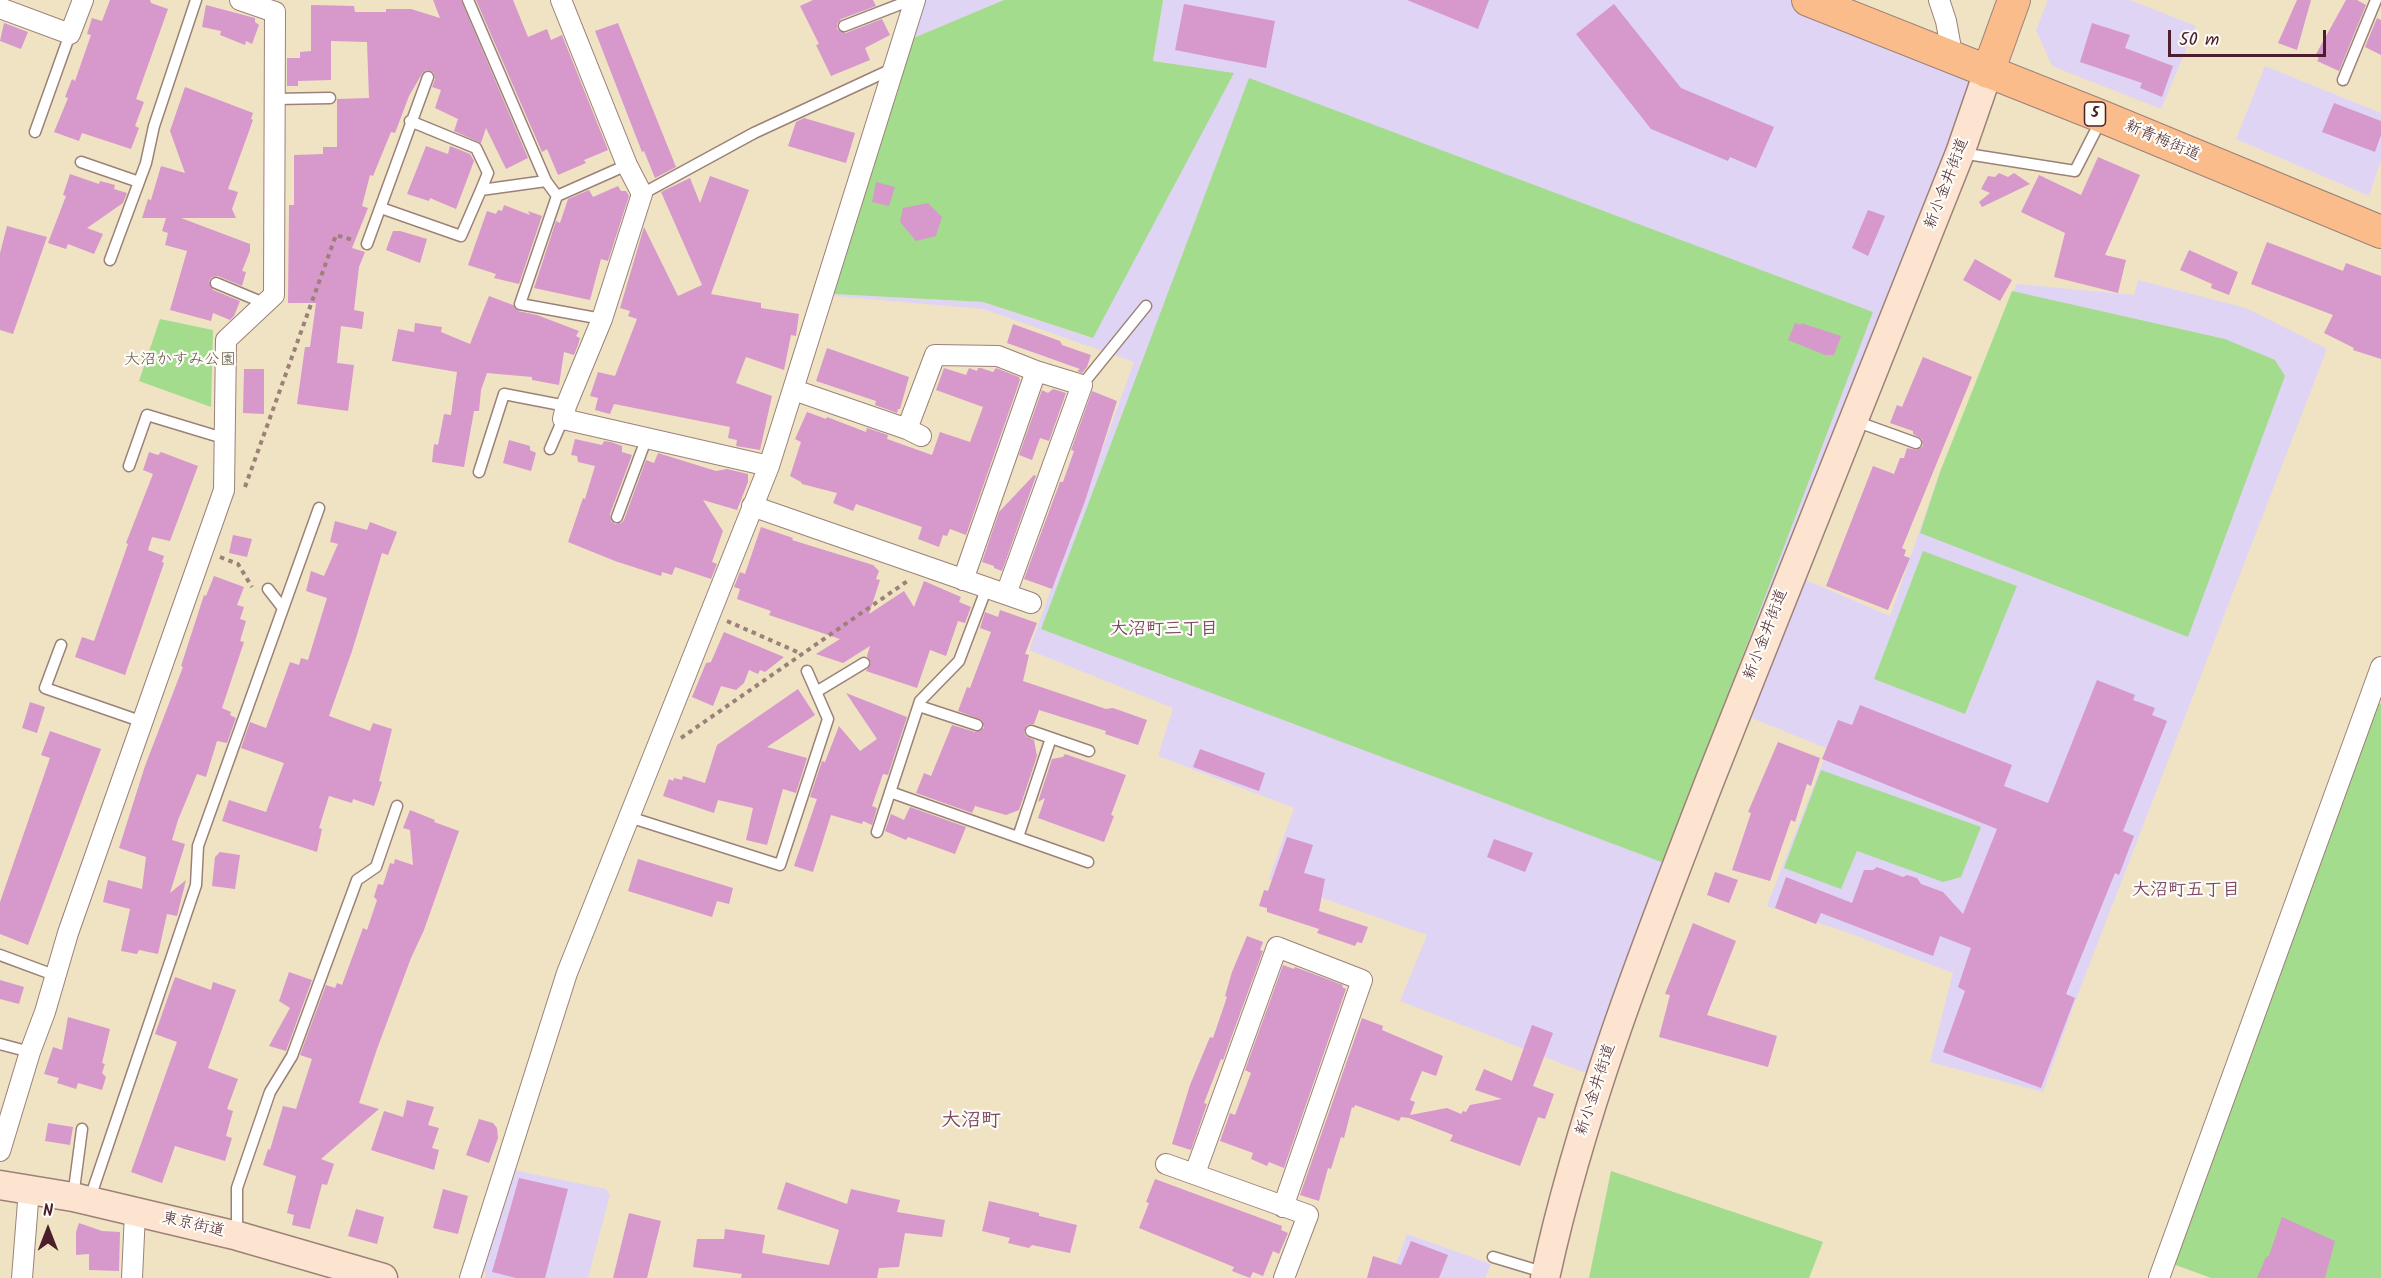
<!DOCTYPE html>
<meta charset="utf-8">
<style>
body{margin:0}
#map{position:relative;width:2381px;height:1278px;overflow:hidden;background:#efe3c4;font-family:Kalam,sans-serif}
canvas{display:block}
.north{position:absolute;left:18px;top:1200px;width:60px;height:60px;-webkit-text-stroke:4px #fdfcf7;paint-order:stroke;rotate:0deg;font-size:16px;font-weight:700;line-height:24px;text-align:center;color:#4a1f2b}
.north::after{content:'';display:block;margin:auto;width:21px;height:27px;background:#4a1f2b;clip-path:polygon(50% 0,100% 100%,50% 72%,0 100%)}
.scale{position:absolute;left:2168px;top:30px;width:158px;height:27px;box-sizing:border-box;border:3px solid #4a1f2b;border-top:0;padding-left:8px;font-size:18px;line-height:21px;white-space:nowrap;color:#4a1f2b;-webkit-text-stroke:4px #fdfcf7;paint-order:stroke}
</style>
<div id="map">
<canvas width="2381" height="1278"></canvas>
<div class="north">N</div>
<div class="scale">50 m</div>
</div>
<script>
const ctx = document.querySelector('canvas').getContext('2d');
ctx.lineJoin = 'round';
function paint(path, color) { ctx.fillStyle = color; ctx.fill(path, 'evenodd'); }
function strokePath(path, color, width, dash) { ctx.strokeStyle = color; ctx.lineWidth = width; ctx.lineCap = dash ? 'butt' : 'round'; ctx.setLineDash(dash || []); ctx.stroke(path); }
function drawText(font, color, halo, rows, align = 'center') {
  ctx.font = font + ' Kalam,"Klee One",sans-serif'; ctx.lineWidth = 4.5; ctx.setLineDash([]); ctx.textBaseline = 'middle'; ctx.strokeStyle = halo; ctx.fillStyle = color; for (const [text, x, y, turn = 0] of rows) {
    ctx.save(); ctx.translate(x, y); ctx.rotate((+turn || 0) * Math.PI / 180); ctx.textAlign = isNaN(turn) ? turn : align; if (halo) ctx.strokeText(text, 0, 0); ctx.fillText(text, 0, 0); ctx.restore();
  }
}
paint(new Path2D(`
 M915 0H1004L911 39 833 294 983 302 1092 338 1233 73 1153 61 1163 0H1808L1988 72 1792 574 1890 616 1940 472 2017 284 2134 295 2138 280 2246 308 2327 349 2078 994 2043 1092 1930 1062 1953 973 1843 931 1767 906 1828 749 1737 712 1599 1078 1400 1001 1427 935 1269 879 1294 808 1158 756 1173 708 1029 650 1134 362 983 309 822 295Z
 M2048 0H2130L2196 26 2161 109 2052 66 2036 30Z
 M2265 66 2381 113V160L2369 196 2236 139Z
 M513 1170 606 1189 610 1195 588 1278H486L483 1264Z
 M1407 1234 1491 1264 1485 1278H1391Z`), '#e0d4f4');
paint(new Path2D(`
 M1004 0H1163L1153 61 1234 73 1093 338 983 302 833 294 911 39Z
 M1249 78 1873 312 1664 863 1041 629Z
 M2012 291 2225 339 2275 360 2285 376 2188 637 1920 533 1940 472Z
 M160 319 213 330 211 407 139 381Z
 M1923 551 2017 586 1965 714 1874 679Z
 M2371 701 2381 704V1278H2211L2170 1263Z
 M1821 770 1981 827 1961 877 1943 882 1857 851 1841 889 1784 868Z
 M1611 1171 1823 1242 1809 1278H1589Z`), '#a4dc8e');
paint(new Path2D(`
 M110 0H150L151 3 168 9 136 99 144 102 135 126 139 128 131 149 82 133 79 141 54 132 68 98 65 97 72 79 75 81 91 35 87 34 92 18 102 21Z
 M433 0H461L528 158 506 169 486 128 481 143 454 131 458 119 435 108 441 90 432 87 435 79 434 73 427 70 423 72 409 96 395 133 391 132 373 176 370 175 362 206 368 208 352 248 365 252 359 267 354 310 364 312 362 329 341 326 337 363 354 365 348 411 297 404 305 347H310L316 303H288L289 205H294V155L323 154V147H337V99L369 98 367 42 331 41V80L298 81V86H287V58H300V52L311 51V5L354 6 355 12H386V9H411L440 18Z
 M476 0H513L528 37 547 29 551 40 562 35 608 150 584 160 586 163 558 175 547 149 542 152Z
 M813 0H873L876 6 841 19 837 24V29L846 33 882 19 890 35 865 48 870 60 831 76 816 45 819 44 800 6Z
 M1407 0H1489L1478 29Z
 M2297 0H2311L2297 50 2278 43Z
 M2346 0H2357L2366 5 2339 71 2317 61 2319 58 2315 56Z
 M1184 4 1275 21 1266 68 1175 50Z
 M1614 4 1681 88 1774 127 1756 168 1730 157 1728 161 1651 129 1576 34Z
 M206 5 255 18V22L259 25 252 44 246 41 245 45 220 35 221 31 202 27Z
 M2377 18 2381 20V55L2365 47Z
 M4 23 28 32 21 49 0 41Z
 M618 23 676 167 655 178 644 151 642 152 595 31Z
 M2092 23 2130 35 2125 48 2173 66 2162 97 2140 88 2142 83 2080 62Z
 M185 87 253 113 251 119 253 120 228 189 238 192 232 209 236 218H181L250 244V251L242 271 246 272 242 286 218 276 212 277 209 281 213 290 240 301 234 316 230 320 213 313 211 321 170 310 187 251 165 245 168 233 162 231 166 218H142L148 199 151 200 161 166 185 173 170 131Z
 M2334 103 2381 121V135L2375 152 2322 132Z
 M804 118 855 133 846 163 788 146 796 122Z
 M426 146 448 154 450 146 470 154 474 161 456 209 430 198 429 201 407 194Z
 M2098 157 2140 175 2105 255 2126 260 2118 293 2054 277 2065 233 2021 212 2039 175 2081 195Z
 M1999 173 2008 177 2014 173 2030 184 1982 207 1979 202 1990 193 1981 189 1988 176 1995 177Z
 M70 174 99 184 100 181 115 185 114 189 127 193 123 203 87 228 103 234 94 254 68 244 66 249 48 243 66 196 63 195Z
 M710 176 749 190 711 294 761 303V308L799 314 796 336 791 335 784 370 746 357 736 383 772 396 760 450 736 446 737 440 728 438 730 427 614 404 610 414 595 410 598 398 590 396 598 372 615 376 637 319 628 316 630 311 620 308 644 227 678 296 702 285 661 192 690 178 700 203Z
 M876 182 895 187 889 206 872 202Z
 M618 186 621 191H626L629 196 608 261 601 259 590 300 534 288 556 221 560 223 568 199 589 190 593 197Z
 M928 203 942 217 936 236 916 241 900 222 903 208Z
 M504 205 530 215 528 211 542 216 519 284 494 278 496 274 468 265 487 211 496 214 498 210 502 211Z
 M1868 210 1885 216 1868 256 1852 248Z
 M7 226 47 237 13 334 0 330V253Z
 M393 231H400L427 239 420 263 386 250Z
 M2267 242 2343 271 2346 263 2381 276V359L2353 350 2354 348 2324 333 2333 315 2251 284Z
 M2189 250 2238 272 2229 295 2211 288 2212 284 2180 270Z
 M1975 259 2012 280 2000 301 1963 280Z
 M489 296 513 305 518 311 537 315 579 331 576 336 580 338 578 345 574 355 564 352 559 385 532 380V377L487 373 481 390 479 411H474L464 467 432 462 434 444 438 445 444 414 451 415 457 372 392 361 398 329 414 332 415 323 442 327 441 332 470 344Z
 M1795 323 1801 325V323L1841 336 1834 355H1825L1788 340Z
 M1013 324 1060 341 1062 345 1091 355 1087 367 1082 373 1077 371 1080 369 1007 343Z
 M827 348 909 377 900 409H898L897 413 875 405 876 401 816 381Z
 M1923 357 1972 377 1902 548 1906 550 1904 556 1910 558 1888 610 1826 586 1873 466 1894 474 1900 458H1904L1907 448 1917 450 1923 446 1922 439 1913 434V431L1890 423 1897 405 1902 407Z
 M944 368 966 375 969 368 977 371 978 368H981L993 372 996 368 1019 377 1020 380 966 535 950 529 947 536 943 535 939 547 918 539 922 527 856 504 853 511 833 503 837 493 802 484 801 482 790 476 801 442 795 439 807 412 826 419 827 417 866 432 867 428 888 435 887 439 932 455 940 432 970 442 983 407 936 390Z
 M244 369H264V414L243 413Z
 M1053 389 1066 393 1049 441 1040 438 1032 460 1019 455 1042 390 1048 393Z
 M1092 391 1117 401 1085 501 1052 589 1024 579 1060 482H1063L1074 451 1071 450Z
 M575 439 602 445 604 441 611 442 622 446V452L632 455 610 514 611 521 615 524 621 523 624 520 646 460 654 463 658 453 716 471 727 469 748 474V482L737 510 703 500 723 531 712 562 717 564 711 579 675 567 672 575 662 572 661 576 615 561 568 542 583 498 585 499 595 466 578 462 577 456 571 455Z
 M509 440 530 446V450L536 453 531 471 503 463Z
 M149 452 158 455 161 452 198 466 170 541 152 537 148 550 164 556 162 562 164 563 125 675 75 657 82 637 94 641 128 544 126 543 153 474 143 470Z
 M1034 475 1036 476 1002 571 994 568V566L982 562 999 512Z
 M335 521 367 530 370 522 397 532 388 555 382 553 352 651 329 716 370 731 373 723 392 729 379 781 382 782 374 806 353 799 352 803 329 796 319 828 322 829 317 852 222 821 229 800 266 812 284 763 241 748 250 722 266 728 290 662 299 665 301 658 308 660 327 598 306 591 311 571 324 576 338 544 330 542Z
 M761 527 793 538 792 540 873 565 879 571 876 579 880 580 869 614 904 591 914 607 924 581 961 597 959 602 971 607 965 623 958 621 946 656 930 650 917 688 866 671 871 663 867 656 870 646 843 663 816 654 840 639 769 615 771 611 737 599 740 589 734 587 740 572 745 574Z
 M233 535 252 539 247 557 229 553Z
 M214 576 244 587 237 605 244 607 240 619 246 621 240 641 244 642 222 708 231 712 230 715 236 718 227 743 217 741 206 777 197 774 178 820 172 840 185 844 170 893 186 880 177 916 167 914 158 954 139 950 137 954 121 951 130 909 103 902 108 880 142 889 146 857 119 848 145 766 183 667 181 666 204 595 206 596Z
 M1000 610 1037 623 1025 654 1029 655 1023 681 1106 709 1113 708 1147 720 1138 745 1105 734 1106 731 1039 710 1034 724 1027 725 1024 732 1026 736 1034 740 1037 756 1019 810 1006 815 975 806 972 813 916 793 924 773 931 776 952 725 975 732 984 728 982 720 958 711 967 687 970 688 991 632 980 628 985 612 998 617Z
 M724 632 784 657 765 672 760 670 758 674 749 670 744 683 736 690 721 686 713 706 692 697 706 663 711 662Z
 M2097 680 2135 695 2133 700 2155 708 2152 715 2167 721 2123 831 2134 836 2119 875 2115 873 2066 994 2075 998 2041 1088 1943 1052 1965 991 1958 987 1971 948 1940 936 1933 956 1821 913 1816 924 1775 908 1786 877 1852 903 1864 870H1873L1877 867 1903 877 1907 875 1917 878 1921 884 1943 892 1963 914 1997 829 1822 759 1838 720 1852 725 1860 705 2012 765 2004 786 2048 803Z
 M798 689 815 715 767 747 807 758 796 793 783 789 767 845 746 840 753 808 718 800 714 813 663 796 669 779 673 781 674 778 682 780 683 776 705 783 717 745Z
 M846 693 907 717 888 775 883 774 872 806 877 808 872 825 863 821 862 824 831 815 813 872 794 866 817 799 810 797 822 761 825 762 839 726 860 751 877 739Z
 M30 702 45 707 37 733 22 728Z
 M50 731 101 749 28 945 0 934V902L50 758 41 755Z
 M1778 742 1820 758 1811 786 1807 784 1795 822 1791 820 1770 881 1732 870 1751 813 1748 812Z
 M1200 749 1265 773 1259 791 1193 767Z
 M1065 754 1126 775 1111 815 1114 816 1104 842 1038 818 1045 798 1038 802 1052 759 1063 757Z
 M910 807 966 827 955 854 908 837 906 840 885 831 891 814 904 820Z
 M410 810 435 820 434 822 459 831 424 930 411 958 377 1049 359 1103 379 1109 321 1159 334 1164 327 1185 322 1184 310 1229 292 1225 294 1215 287 1213 296 1176 263 1165 268 1149 270 1150 283 1106 296 1109 312 1059 300 1055 326 985 335 988 337 983 342 985 363 928 367 930 377 900 374 897 378 884 383 885 390 863 394 864 395 859 413 865 410 830 403 828Z
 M1287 837 1313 845 1304 873 1325 879 1319 911 1368 927 1362 943 1357 942 1355 946 1317 933 1319 929 1267 912V908L1259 906 1264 890 1268 891Z
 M1494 839 1533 853 1525 872 1487 857Z
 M220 852 240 855 235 889 212 886 215 857Z
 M638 859 733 888 729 904 717 901 712 917 628 891Z
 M1715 872 1738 880 1729 903 1707 895Z
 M1693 923 1736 941 1707 1015 1777 1036 1768 1067 1659 1037 1670 995 1665 994Z
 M1247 936 1263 942 1260 950 1263 951 1223 1060 1221 1059 1204 1103 1207 1104 1191 1150 1172 1144 1190 1085 1210 1037 1213 1038 1227 997 1225 996 1232 972Z
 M1283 965 1294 969 1295 967 1343 985 1342 987 1346 989 1284 1168 1269 1162 1267 1166 1251 1159 1253 1153 1220 1141 1230 1113 1235 1115 1251 1073 1245 1070Z
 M289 972 312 980 286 1051 269 1046 290 1008 279 1001Z
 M175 977 211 990 213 982 236 990 208 1068 238 1079 227 1109 233 1111 226 1136 232 1138 225 1161 175 1146 162 1183 131 1172 177 1042 155 1034Z
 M0 980 24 987 19 1004 0 999Z
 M68 1017 110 1029 102 1063 105 1064 102 1073 106 1077 102 1090 78 1083 76 1089 57 1083 59 1078 44 1074 53 1047 62 1050Z
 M1362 1018 1383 1026 1382 1030 1443 1056 1436 1076 1422 1071 1410 1100 1415 1102 1410 1115 1447 1108 1461 1114 1463 1111 1466 1112 1470 1105 1502 1099 1475 1090 1484 1069 1512 1081 1532 1025 1553 1033 1533 1086 1554 1094 1545 1119 1538 1117 1520 1166 1450 1141 1453 1135 1409 1118 1401 1117 1399 1121 1355 1105 1354 1108 1352 1107 1344 1138 1341 1137 1331 1169 1328 1168 1319 1201 1300 1195Z
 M407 1100 434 1107 428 1125 439 1128 432 1148 439 1150 434 1170 371 1150 384 1111 403 1117Z
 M479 1119 493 1123 497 1128 498 1138 489 1163 466 1155Z
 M48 1123 73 1127 70 1145 45 1141Z
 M519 1178 568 1189 545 1278H516L492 1272Z
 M1155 1179 1282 1226 1281 1230 1288 1233 1279 1254 1273 1251 1263 1276 1253 1272 1250 1278 1232 1271 1234 1267 1139 1228 1149 1203 1146 1202Z
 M786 1182 847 1204 851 1189 900 1200 897 1212 945 1220 942 1237 905 1233 899 1267 879 1268 877 1278H741L742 1274 693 1267 697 1239H724L725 1229 765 1235 762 1253 829 1265 839 1230 777 1209Z
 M443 1189 468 1196 458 1234 433 1228Z
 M989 1201 1039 1213V1216L1077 1225 1070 1253 1032 1245 1029 1248 1008 1243 1010 1238 982 1231Z
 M356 1209 384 1217 377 1244 348 1236Z
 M629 1213 661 1221 647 1278H613Z
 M2282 1217 2335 1241 2325 1278H2257L2266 1257 2269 1256Z
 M79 1223 102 1231 120 1232 119 1271 89 1270V1254L76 1255V1232Z
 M1411 1241 1448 1255 1439 1278H1367L1373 1256 1401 1265Z`), '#d798cb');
const service = new Path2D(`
 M468 0 546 181 557 196 627 165
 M844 26 911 0
 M2343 80 2376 0
 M275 99 330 98
 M410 121 476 148 488 173 481 190
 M35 132 70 34
 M1961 153 2075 171 2101 120
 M81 162 139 182
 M642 194 754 133 892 69
 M557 196 520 304 602 319
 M381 208 461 236 481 190 546 181
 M367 244 428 77
 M110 260 146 163 154 126 196 0
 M216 283 264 303
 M1082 385 1146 306
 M1855 421 1916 443
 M550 449 563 419
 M129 466 147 415 223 438
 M479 472 504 394 566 406
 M617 517 647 437
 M268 589 282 607
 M61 645 45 688 143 722
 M816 692 864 663
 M919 706 977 725
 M1031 731 1089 751
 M890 792 1088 862
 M629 817 780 865 828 719 807 671
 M877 832 920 701 959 661 987 587
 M1018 837 1051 738
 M0 955 54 975
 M0 1044 30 1052
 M73 1197 82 1129
 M89 1201 196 885 198 846 319 508
 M237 1233V1188L270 1092 292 1056 357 880 376 867 397 806
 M1493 1257 1546 1273`);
const minor = new Path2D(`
 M561 0 627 165 642 194 602 319 566 406 563 419 769 466
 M1939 0 1946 21 1953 59
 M0 8 70 34 83 0
 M794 390 907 429 921 436
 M907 429 935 355 998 356 1036 371 1082 385 1006 594
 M752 506 1031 603
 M963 580 1036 371
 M0 1151 30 1052 45 1012 68 933 224 490 226 340 274 295 275 12 240 0
 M1166 1164 1308 1215 1284 1278
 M1195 1173 1277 947 1362 980 1283 1207
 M22 1278 29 1189
 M132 1278 135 1213
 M470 1278 567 973 769 466 915 0
 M2159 1278 2381 667`);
const secondary = new Path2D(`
 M0 1185 73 1197 238 1236 383 1278
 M1545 1278C1582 1107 1647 943 1710 780 1792 571 1878 362 1960 153L1988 72`);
const primary = new Path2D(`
 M1808 0 2103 117 2381 232
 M1988 72 2014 0`);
strokePath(service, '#9c8178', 13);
strokePath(minor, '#9c8178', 22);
strokePath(secondary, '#9c8178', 31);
strokePath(primary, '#9c8178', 34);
strokePath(new Path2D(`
 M245 487 336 235 353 240
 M220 557 238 564 252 587
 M727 621 802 654
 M681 738 909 580`), '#9c8178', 4, [4.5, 4.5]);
strokePath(service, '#fff', 10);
strokePath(minor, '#fff', 20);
strokePath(secondary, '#fde4d0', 28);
strokePath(primary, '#f9bc8a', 32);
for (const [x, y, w] of [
 [2095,114,21]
]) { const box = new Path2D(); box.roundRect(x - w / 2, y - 12, w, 24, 4.5); ctx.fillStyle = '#fdfcf7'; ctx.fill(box); strokePath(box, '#4a1f2b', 1.5); }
drawText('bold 15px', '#4a1f2b', null, [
 ["5",2095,114]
]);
drawText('16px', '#4a1f2b', '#fdfcf7', [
 ["新青梅街道",2162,142,23],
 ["新小金井街道",1948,184,-69],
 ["新小金井街道",1767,635,-69],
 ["新小金井街道",1597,1090,-72],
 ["東京街道",193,1226,13]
]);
drawText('16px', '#655849', '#fdfcf7', [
 ["大沼かすみ公園",180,361]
]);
drawText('bold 18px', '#7b4963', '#fdfcf7', [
 ["大沼町三丁目",1164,631],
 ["大沼町五丁目",2186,892]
]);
drawText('bold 20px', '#7b4963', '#fdfcf7', [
 ["大沼町",971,1123]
]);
</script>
